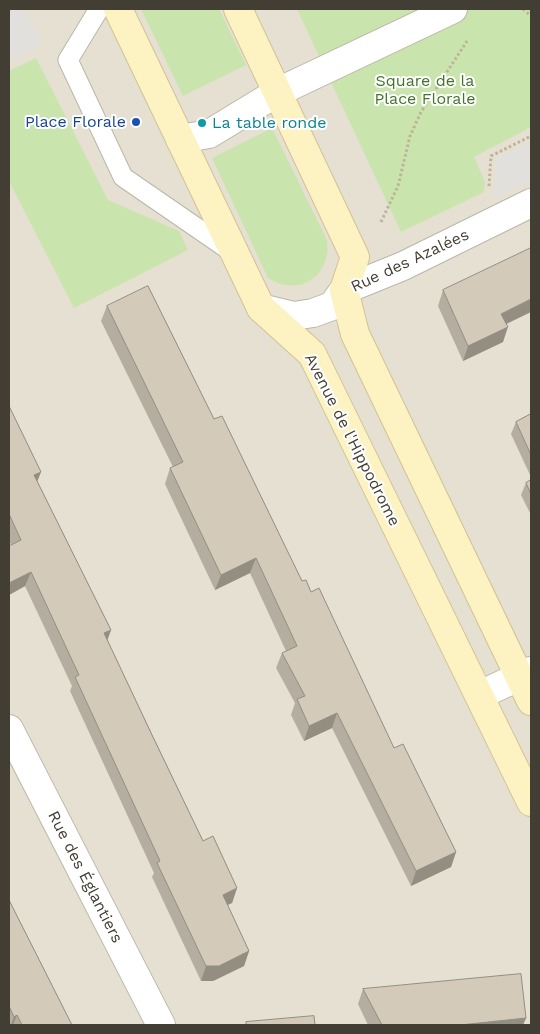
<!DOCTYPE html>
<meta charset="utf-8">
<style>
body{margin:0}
#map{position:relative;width:540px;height:1034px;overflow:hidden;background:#f2eee4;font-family:"Work Sans",sans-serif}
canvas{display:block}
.frame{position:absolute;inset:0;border:10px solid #433e34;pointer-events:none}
</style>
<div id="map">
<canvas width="540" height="1034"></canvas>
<div class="frame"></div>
</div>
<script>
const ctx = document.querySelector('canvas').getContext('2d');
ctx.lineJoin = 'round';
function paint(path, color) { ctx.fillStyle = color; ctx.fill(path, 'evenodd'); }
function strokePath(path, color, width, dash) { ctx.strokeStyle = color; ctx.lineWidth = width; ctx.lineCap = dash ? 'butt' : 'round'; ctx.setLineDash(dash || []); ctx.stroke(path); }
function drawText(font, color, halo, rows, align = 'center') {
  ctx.font = font + ' "Work Sans",sans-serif'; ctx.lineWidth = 4; ctx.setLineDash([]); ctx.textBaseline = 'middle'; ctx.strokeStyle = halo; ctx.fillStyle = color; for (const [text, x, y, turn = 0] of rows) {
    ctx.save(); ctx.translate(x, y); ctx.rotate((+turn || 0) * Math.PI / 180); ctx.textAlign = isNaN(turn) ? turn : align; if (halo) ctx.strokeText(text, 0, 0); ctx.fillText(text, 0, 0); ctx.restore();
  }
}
paint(new Path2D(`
 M9 9H531V1025H9Z`), '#e5e0d2');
paint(new Path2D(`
 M141 9H219L246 65 183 96Z
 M297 9H531V127L474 157 485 182 484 192 401 232Z
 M36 58 108 200 179 231 188 250 74 308 9 181V71Z
 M272 128 327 240C332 276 299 298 268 278L212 158Z`), '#c9e5ad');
paint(new Path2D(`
 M9 9H24L43 45 9 62Z
 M531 141V180L494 198 497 158Z`), '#e2e0dc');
const lane = new Path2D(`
 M99 9 68 60 123 177 232 252`);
const street = new Path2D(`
 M180 139 209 134 278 92 453 9
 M261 308 294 316 313 313 332 306 344 290 403 266 531 203
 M480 695 531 671
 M9 729 161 1025`);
const secondary = new Path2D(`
 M118 9 261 308 312 354 531 802
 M238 9 355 257 344 290 355 334 531 701`);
strokePath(lane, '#bdb6a7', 21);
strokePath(street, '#bdb6a7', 30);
strokePath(secondary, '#d1c394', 30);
strokePath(new Path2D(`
 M523 9 531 16
 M489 186 491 156 531 136
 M381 222 398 186 410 136 421 112 467 41`), '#beb398', 3, [2.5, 2.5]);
strokePath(lane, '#fff', 19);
strokePath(street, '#fff', 28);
strokePath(secondary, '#fdf2c2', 28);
paint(new Path2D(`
 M443 290 506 324 503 342 463 361 438 306Z
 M107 306 214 419 302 581 311 592 394 748 456 852 451 867 411 886 332 728 304 741 291 715 295 703 276 668 282 653 286 651 250 573 215 590 165 484 170 468 173 467 101 321Z
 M9 406 37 481 111 630 107 640 203 841 237 888 232 903 227 905 249 951 244 966 213 981H201L152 877 154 873 70 691 72 686 25 586 9 595V546L11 545 9 540Z
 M531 414V477L511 434 516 422Z
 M531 480V515L521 495 526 483Z
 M9 900 72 1025H9Z
 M363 989 526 1018 523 1025H368L358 1004Z`), '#b5aea0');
paint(new Path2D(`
 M531 299V312L496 329 501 314Z
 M508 327 503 342 463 361 468 346Z
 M41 472 35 487 34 475Z
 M256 558 250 573 215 590 221 575Z
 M31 572 25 586 9 595V583Z
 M111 630 106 644 104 633Z
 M337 713 332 728 304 741 309 726Z
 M456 852 451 867 411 886 416 871Z
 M237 888 232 903 217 910 223 895Z
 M249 951 244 966 213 981H201L206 966Z
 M17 1015 13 1025H11L14 1017Z
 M526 1018 523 1025H460Z`), '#948d82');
const building = new Path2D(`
 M531 248V299L501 314 508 327 468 346 443 290Z
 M148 286 214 419 222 416 302 581 306 580 311 592 319 588 394 748 403 744 456 852 416 871 337 713 309 726 297 699 305 696 282 653 297 646 256 558 221 575 170 468 183 462 107 306Z
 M9 406 41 472 34 475 111 630 104 633 152 735 203 841 213 836 237 888 223 895 249 951 219 966H206L157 863 160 861 75 677 79 675 31 572 9 583V546L21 540 9 514Z
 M531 414V455L516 422Z
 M531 480V494L526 483Z
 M9 900 72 1025H22L17 1015 14 1017 9 1006Z
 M521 974 526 1018 460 1025H382L363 989Z
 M314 1016 315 1025H246V1022Z`);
paint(building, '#d3caba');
strokePath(building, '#948d82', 1);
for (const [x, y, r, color] of [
 [136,122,5,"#1a4fb4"],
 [202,123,5,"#0f9aa8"]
]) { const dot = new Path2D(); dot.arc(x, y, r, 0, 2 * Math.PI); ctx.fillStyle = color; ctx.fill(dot); strokePath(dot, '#fff', 2); }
drawText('16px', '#427329', '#fff', [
 ["Square de la",425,81],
 ["Place Florale",425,99]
]);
drawText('16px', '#164399', '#fff', [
 ["Place Florale",126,122]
], 'right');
drawText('16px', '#0d838f', '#fff', [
 ["La table ronde",212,123]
], 'left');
drawText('16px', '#433e34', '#fff', [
 ["Rue des Azalées",410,261,-25],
 ["Avenue de l'Hippodrome",352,440,63],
 ["Rue des Églantiers",85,877,63]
]);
</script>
